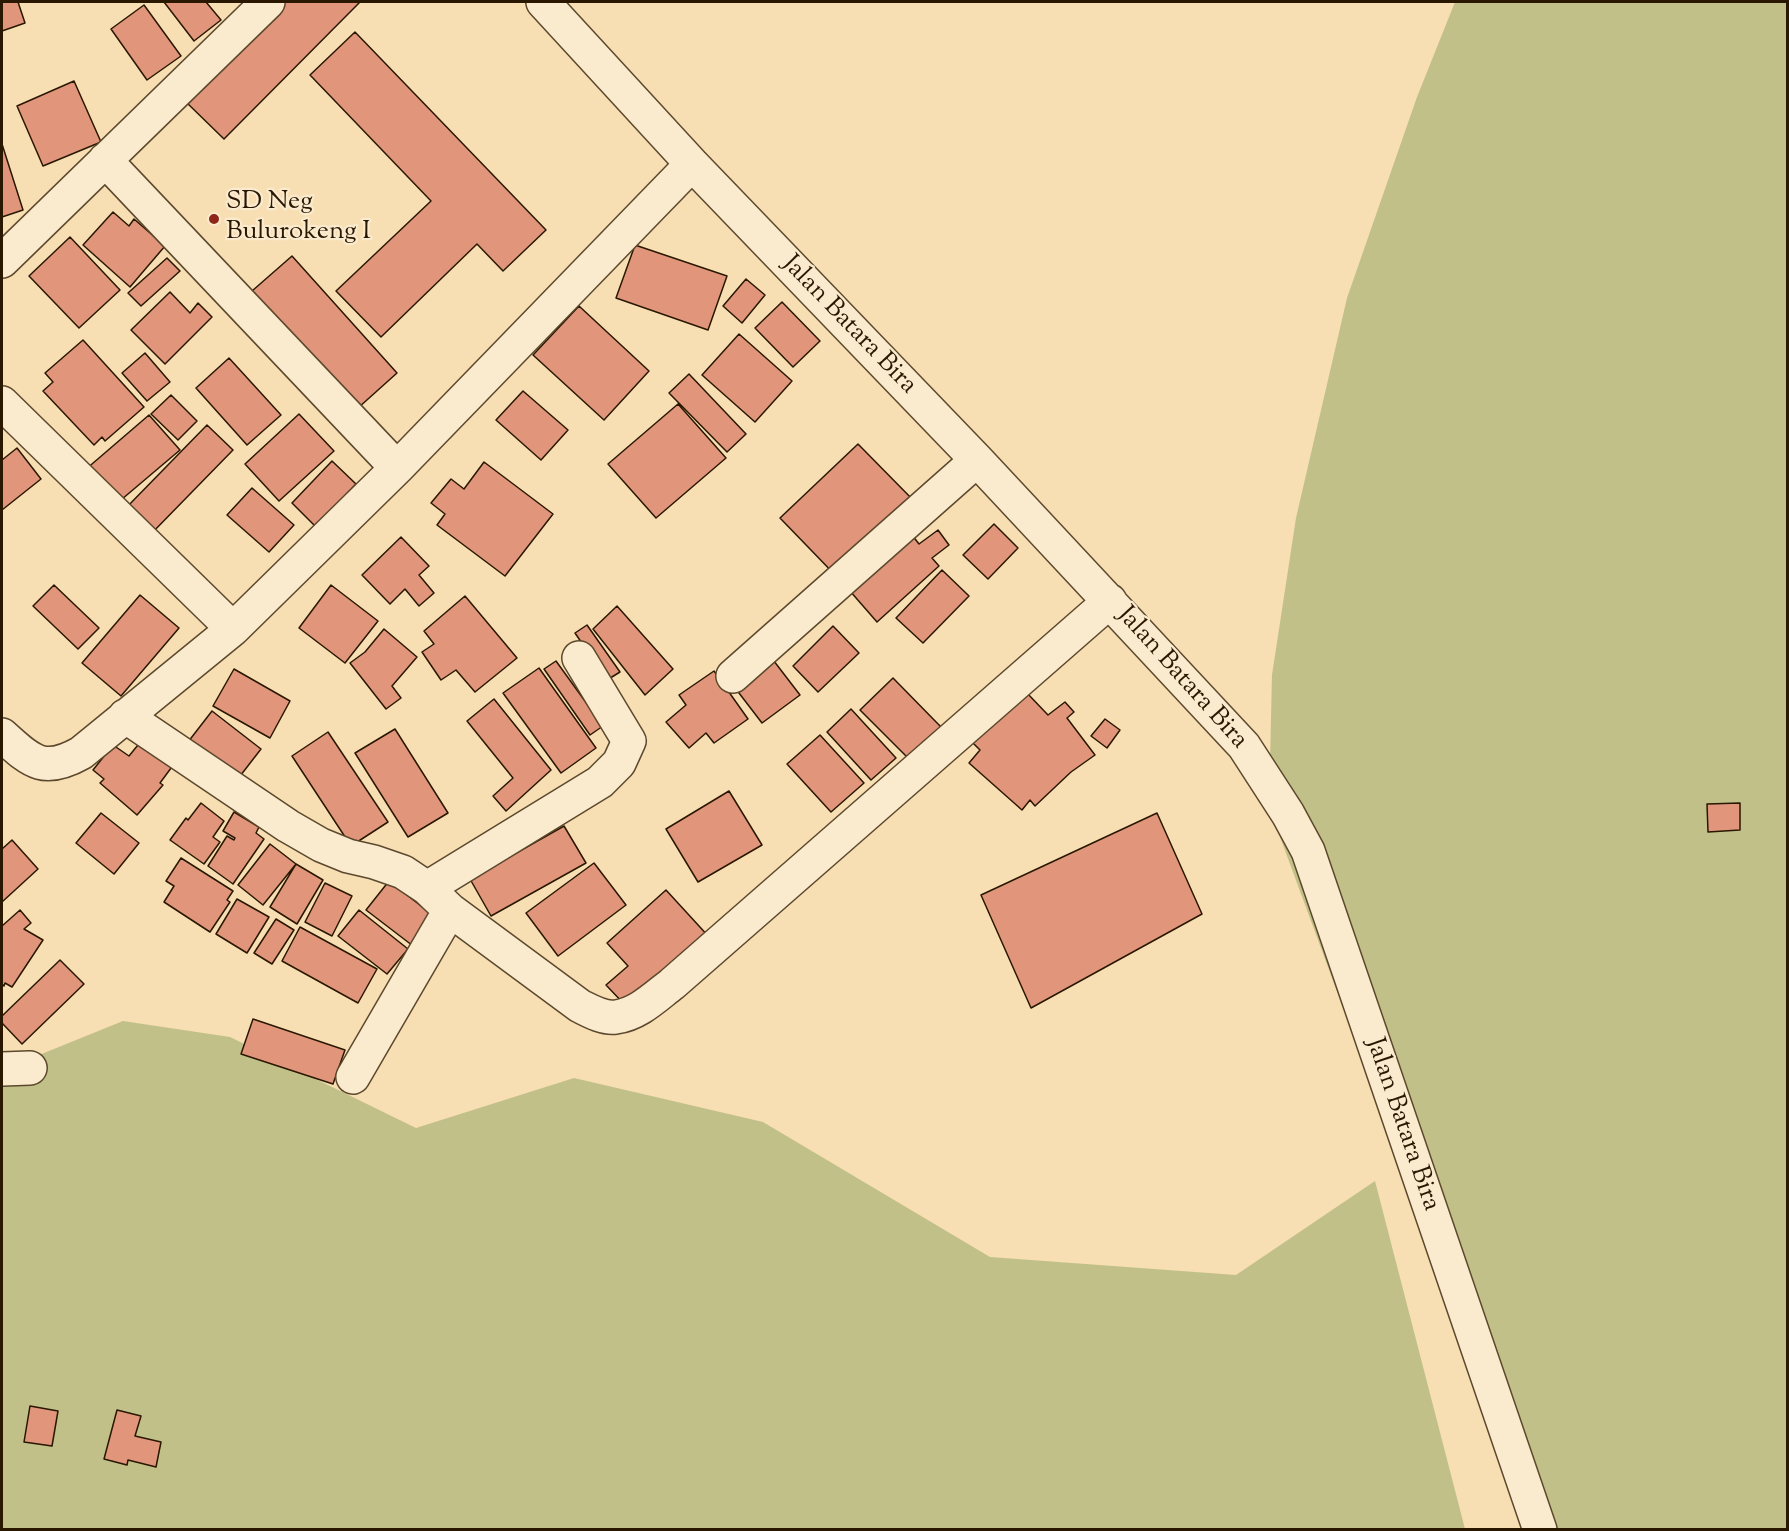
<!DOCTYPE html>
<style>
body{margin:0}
#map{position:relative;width:1789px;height:1531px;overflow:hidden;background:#f7deb3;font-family:"Sorts Mill Goudy",serif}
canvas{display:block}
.frame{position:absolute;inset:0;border:3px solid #291700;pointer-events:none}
</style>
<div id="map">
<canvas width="1789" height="1531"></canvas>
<div class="frame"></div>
</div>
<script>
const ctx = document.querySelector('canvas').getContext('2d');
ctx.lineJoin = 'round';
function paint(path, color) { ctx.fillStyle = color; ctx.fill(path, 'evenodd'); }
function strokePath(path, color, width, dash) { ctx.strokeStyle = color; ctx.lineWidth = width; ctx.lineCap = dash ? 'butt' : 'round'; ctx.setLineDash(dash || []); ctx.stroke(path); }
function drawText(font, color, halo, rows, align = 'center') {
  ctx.font = font + ' "Sorts Mill Goudy",serif'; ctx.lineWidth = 4.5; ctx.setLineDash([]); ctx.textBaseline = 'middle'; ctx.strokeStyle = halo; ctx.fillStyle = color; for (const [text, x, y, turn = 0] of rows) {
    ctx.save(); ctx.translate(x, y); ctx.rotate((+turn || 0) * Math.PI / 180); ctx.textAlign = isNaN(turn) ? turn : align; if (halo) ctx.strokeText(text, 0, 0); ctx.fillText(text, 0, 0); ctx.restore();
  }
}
paint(new Path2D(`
 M1455 2H1787V1529H1535L1269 807 1272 675 1296 518 1347 298 1417 97Z
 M123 1021 230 1037 416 1128 574 1078 763 1122 990 1257 1236 1275 1375 1181 1465 1529 2 1530V1070Z`), '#c2c089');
const building = new Path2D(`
 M2 2H18L25 23 2 31Z
 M164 2H206L221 20 194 41Z
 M284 2H360L224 139 185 101Z
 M144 5 181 56 147 80 111 29Z
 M355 32 546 230 503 271 477 244 381 337 336 291 431 201 310 75Z
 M74 81 101 142 43 166 17 106Z
 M2 144 23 210 2 217Z
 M113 212 129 226 134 219 165 246 130 287 83 245Z
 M70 237 120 290 79 328 29 276Z
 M635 245 727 276 708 330 616 298Z
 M292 256 397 373 358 408 252 291Z
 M167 258 180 271 141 306 128 293Z
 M746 279 765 295 742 323 723 306Z
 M170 292 190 313 198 303 212 317 165 364 131 330Z
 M782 302 820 341 793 367 755 328Z
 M579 306 649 371 604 420 533 355Z
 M739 334 792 381 755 422 702 375Z
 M83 340 144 407 105 441 102 437 94 445 43 391 53 382 45 373Z
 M145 353 170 382 147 401 122 373Z
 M229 358 281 415 247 445 196 388Z
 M689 374 746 434 727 452 669 393Z
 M523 391 568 430 541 460 496 420Z
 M171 395 197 421 178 440 151 414Z
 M678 404 726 458 656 518 608 464Z
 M299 414 334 451 279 501 245 464Z
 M149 415 180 450 115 505 85 470Z
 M207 425 233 450 149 536 123 511Z
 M858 444 917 504 839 579 780 518Z
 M17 448 41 479 2 510V460Z
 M332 461 356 484 316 527 292 503Z
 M484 462 553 514 505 576 437 525 445 514 431 503 451 479 464 489Z
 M252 488 294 525 269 552 227 515Z
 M994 524 1018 548 988 579 963 555Z
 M938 530 949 545 932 558 939 566 877 622 850 591 912 535 919 544Z
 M401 537 429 566 419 575 434 593 419 606 405 589 390 604 362 575Z
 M942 570 969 596 923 643 896 618Z
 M54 585 99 628 78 649 33 606Z
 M331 585 378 621 345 663 299 628Z
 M140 595 179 628 121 696 82 663Z
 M465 596 517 658 475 692 456 670 441 680 422 652 434 644 424 631Z
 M617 606 673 669 645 695 593 629Z
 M587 625 620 672 607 680 575 633Z
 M833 626 859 653 818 692 793 666Z
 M384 629 417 657 392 686 401 698 386 709 350 663 365 652Z
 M767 652 800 695 762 723 729 680Z
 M556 661 603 726 590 735 544 669Z
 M539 668 596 748 561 773 503 693Z
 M234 669 290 701 270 738 213 706Z
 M714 671 748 719 714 743 706 733 689 748 666 722 686 705 679 695Z
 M893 678 942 728 909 759 860 710Z
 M1026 692 1048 715 1065 702 1074 712 1067 718 1095 755 1071 772 1035 806 1030 800 1022 810 969 763 980 750 973 743Z
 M494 699 551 770 506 811 493 796 513 778 467 721Z
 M851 709 896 758 871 780 827 732Z
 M212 711 261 749 237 780 188 742Z
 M1105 719 1120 730 1107 748 1091 736Z
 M395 729 448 813 408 837 355 753Z
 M328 732 388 822 351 846 292 756Z
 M820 735 864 783 831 812 787 764Z
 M142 740 174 764 160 783 163 785 137 815 100 783 104 779 93 770 113 745 129 756Z
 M729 791 762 845 698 882 666 829Z
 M201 803 224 821 213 837 220 842 204 864 170 840 186 818 188 820Z
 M1740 803V830L1708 832 1707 804Z
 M234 812 259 827 256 833 264 839 233 884 208 866 227 836 234 840 235 838 223 831Z
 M101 813 139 843 114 874 76 843Z
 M1157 813 1202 914 1031 1008 981 895Z
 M564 826 586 863 491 916 470 879Z
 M12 840 38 869 2 902V849Z
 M270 844 296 864 263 905 238 885Z
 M181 858 233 891 227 900 230 902 210 932 164 902 174 886 166 881Z
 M594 863 626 905 558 956 526 913Z
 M296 864 323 880 297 924 270 907Z
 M389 881 439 920 417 949 366 910Z
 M325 883 352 896 332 936 305 922Z
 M666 890 710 938 625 1005 606 985 628 966 607 943Z
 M237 899 269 917 247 953 216 934Z
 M20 910 31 923 24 929 43 940 12 987 5 983 4 986 2 984V926Z
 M359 910 408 949 387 974 338 936Z
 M276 919 294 930 272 964 254 953Z
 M300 927 377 969 358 1003 282 961Z
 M60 960 84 984 22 1044 2 1023V1016Z
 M253 1019 345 1050 333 1084 241 1054Z
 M30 1406 58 1411 52 1446 24 1442Z
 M117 1410 141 1416 135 1436 161 1442 156 1467 128 1460 127 1465 104 1459Z`);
paint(building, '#e1967c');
strokePath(building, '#291700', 1.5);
const minor = new Path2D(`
 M543 2 692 164 977 460 1244 746 1288 814 1308 851 1540 1530
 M105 160 397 468
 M2 261 268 2
 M2 403 233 629
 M733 676 977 460
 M125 716 288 826 321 845 348 856 374 862 403 872 427 888 450 910
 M2 735C30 760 42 775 81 753L233 629 397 468 692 164
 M427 888 600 782 619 763 629 741 579 658
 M2 1069 30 1068
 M353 1077 450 910 580 1006C590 1011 604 1019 616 1017 638 1014 655 997 672 984L1110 601`);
strokePath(minor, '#5c492d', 36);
strokePath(minor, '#faeace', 33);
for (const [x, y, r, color] of [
 [214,219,6,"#8f2418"]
]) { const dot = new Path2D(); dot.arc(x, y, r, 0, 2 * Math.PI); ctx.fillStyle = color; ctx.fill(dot); strokePath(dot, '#faeace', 2); }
drawText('26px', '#291700', '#faeace', [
 ["SD Neg",226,204],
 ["Bulurokeng I",226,234]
], 'left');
drawText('26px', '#291700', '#faeace', [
 ["Jalan Batara Bira",848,326,46],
 ["Jalan Batara Bira",1181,679,48],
 ["Jalan Batara Bira",1401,1125,71]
]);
</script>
